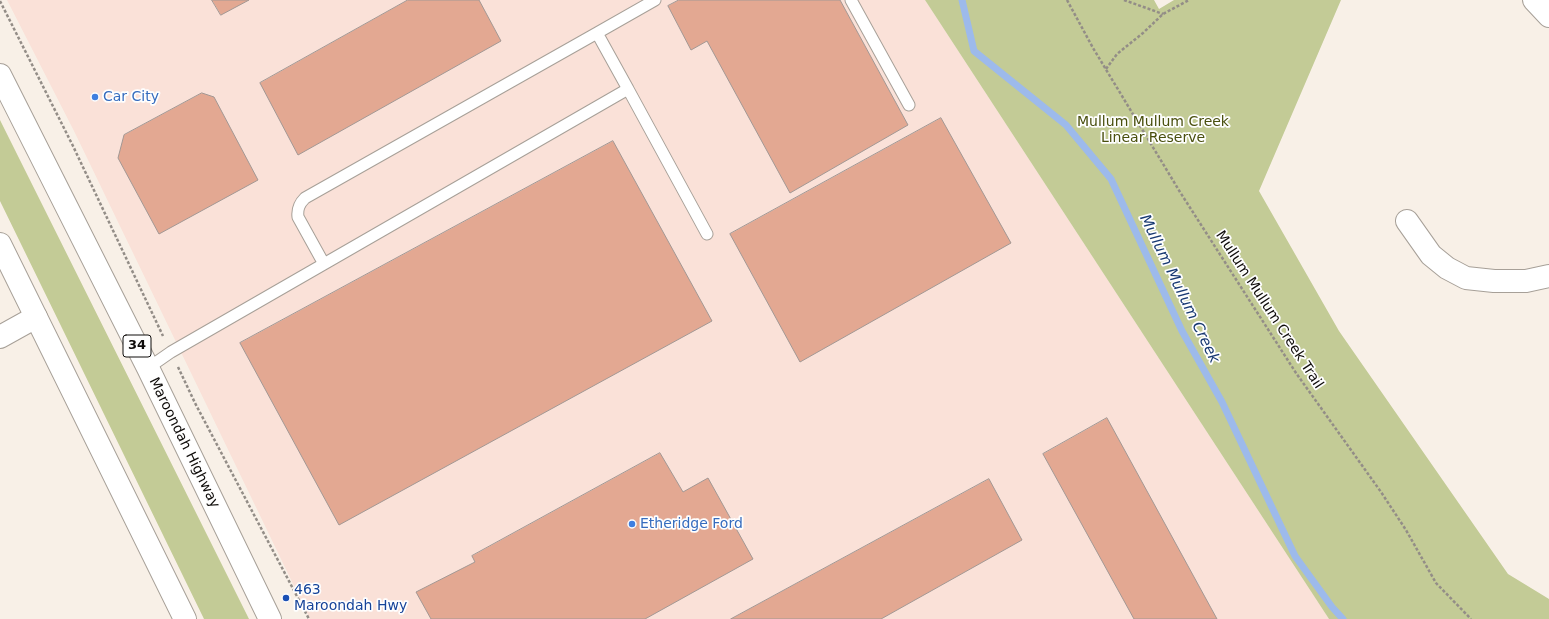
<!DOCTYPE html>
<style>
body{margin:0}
canvas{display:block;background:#f8f0e7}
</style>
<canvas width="1549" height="619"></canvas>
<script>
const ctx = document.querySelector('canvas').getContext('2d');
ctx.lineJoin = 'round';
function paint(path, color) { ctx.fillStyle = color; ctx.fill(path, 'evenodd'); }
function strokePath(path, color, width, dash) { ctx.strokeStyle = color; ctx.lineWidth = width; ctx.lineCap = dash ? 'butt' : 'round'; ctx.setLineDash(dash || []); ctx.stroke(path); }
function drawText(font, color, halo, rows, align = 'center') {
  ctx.font = font + ' "DejaVu Sans",sans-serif'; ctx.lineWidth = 3.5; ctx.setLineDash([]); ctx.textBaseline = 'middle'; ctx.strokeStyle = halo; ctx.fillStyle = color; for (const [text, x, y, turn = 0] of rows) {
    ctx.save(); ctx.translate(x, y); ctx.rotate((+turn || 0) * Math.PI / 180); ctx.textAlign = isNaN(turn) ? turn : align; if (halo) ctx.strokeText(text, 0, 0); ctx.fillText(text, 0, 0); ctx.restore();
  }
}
paint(new Path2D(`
 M7 0H925L1329 619H310L74 131Z`), '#fae1d8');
paint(new Path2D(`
 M925 0H1154L1159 9 1174 0H1341L1259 191 1339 331 1508 574 1549 599V619H1329Z
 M0 120 249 619H204L0 201Z`), '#c3cb96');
strokePath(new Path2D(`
 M962 0 974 51 1066 125 1111 179 1182 331 1222 402 1295 556 1332 607 1343 619`), '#9dbaeb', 7);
const building = new Path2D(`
 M212 0H249L221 15Z
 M408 0H479L501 41 298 155 260 83Z
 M679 0H840L908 125 790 193 707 41 691 50 668 6Z
 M202 93 214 97 258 180 159 234 118 158 124 135Z
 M941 118 1011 243 800 362 730 234Z
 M613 141 712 321 339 525 240 343Z
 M1107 418 1217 619H1134L1043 454Z
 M660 453 683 492 708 478 753 559 645 619H431L416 592 475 562 472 556Z
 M989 479 1022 540 881 619H731Z`);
paint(building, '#e3a892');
strokePath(building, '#a39894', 1);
const service = new Path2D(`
 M851 0 909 105
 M597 33 655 0
 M324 264 298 217C297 209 299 204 305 198L597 33 628 89
 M148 368 171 352 628 89 707 234`);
const minor = new Path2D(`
 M1534 0 1549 16
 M1407 221 1431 255 1447 268 1466 278 1494 281H1526L1549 276
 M0 337 36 317`);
const trunk = new Path2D(`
 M0 75 148 368 270 619
 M0 244 185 619`);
strokePath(service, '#a7a098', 13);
strokePath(minor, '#a7a098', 24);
strokePath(trunk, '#a7a098', 24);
strokePath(new Path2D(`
 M1067 0 1093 48 1180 192 1296 373 1381 492 1406 530 1436 583 1471 619
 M1124 0 1163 14
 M0 1 73 146 163 336
 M1106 69 1117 54 1143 33 1163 14 1189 0
 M178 367 195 403 309 619`), '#938d87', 2.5, [3, 2]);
strokePath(service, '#fff', 11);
strokePath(minor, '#fff', 22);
strokePath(trunk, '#fff', 22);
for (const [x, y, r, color] of [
 [95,97,4,"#3f7fe0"],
 [632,524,4,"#3f7fe0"],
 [286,598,4,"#1a4fb4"]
]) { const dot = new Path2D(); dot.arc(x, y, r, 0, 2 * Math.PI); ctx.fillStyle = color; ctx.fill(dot); strokePath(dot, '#fefefe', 1.5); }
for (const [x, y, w] of [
 [137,346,28]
]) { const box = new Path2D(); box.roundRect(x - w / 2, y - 11, w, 22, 3); ctx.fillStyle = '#fefefe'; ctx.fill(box); strokePath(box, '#0f0c0a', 1); }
drawText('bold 13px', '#0f0c0a', null, [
 ["34",137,346]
]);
drawText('14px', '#366cbe', '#fefefe', [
 ["Car City",103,97],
 ["Etheridge Ford",640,524]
], 'left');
drawText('14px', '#494f0d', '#fefefe', [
 ["Mullum Mullum Creek",1153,122],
 ["Linear Reserve",1153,138]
]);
drawText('14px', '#0f0c0a', '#fefefe', [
 ["Mullum Mullum Creek Trail",1269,310,57],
 ["Maroondah Highway",184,443,64]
]);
drawText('14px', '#164399', '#fefefe', [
 ["463",294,590],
 ["Maroondah Hwy",294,606]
], 'left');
drawText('italic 15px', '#183972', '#fefefe', [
 ["Mullum Mullum Creek",1179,289,64]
]);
</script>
